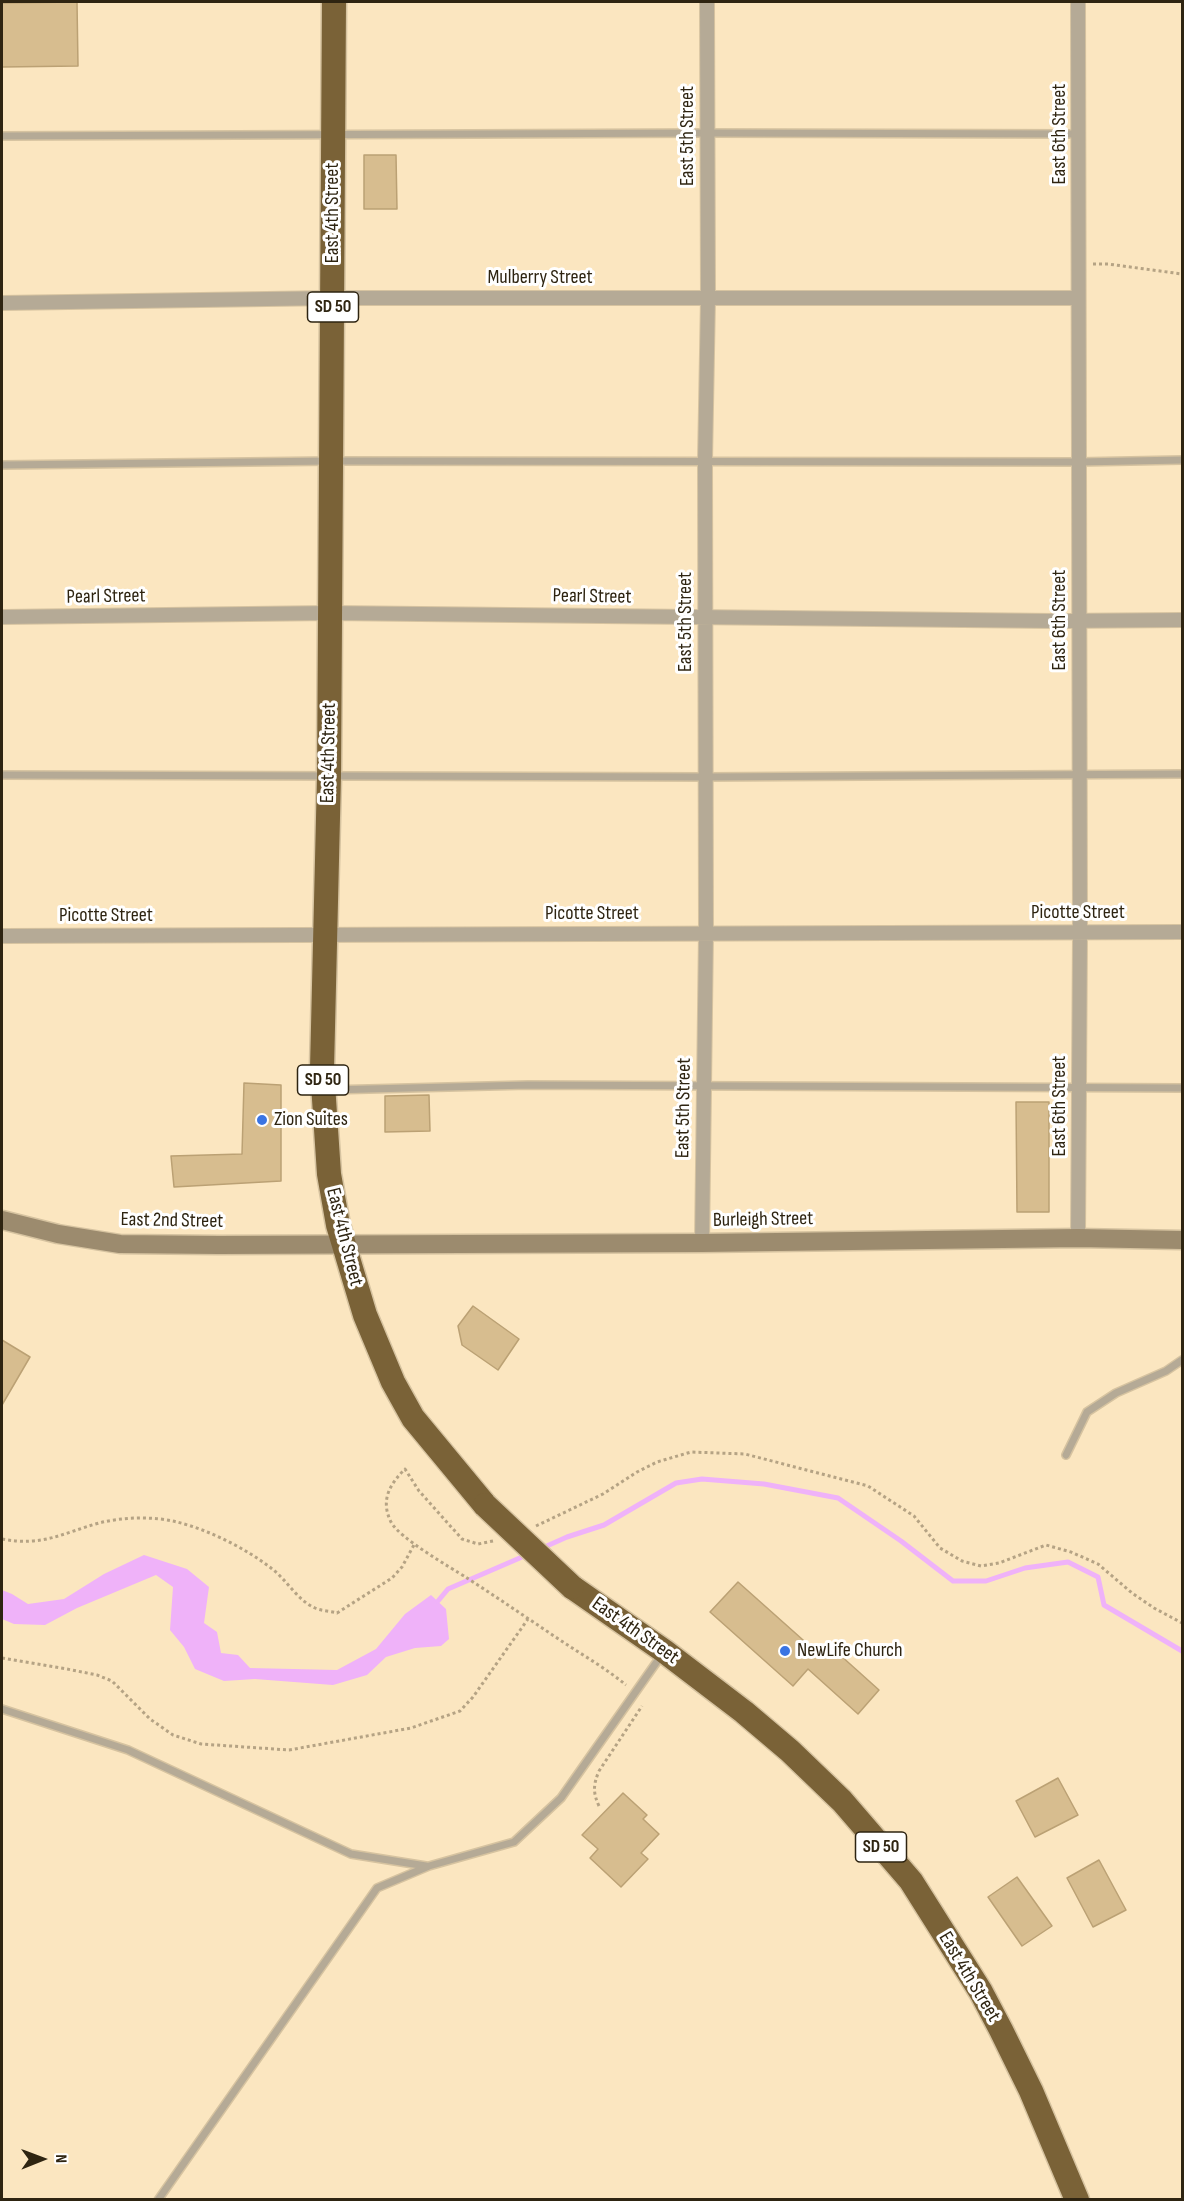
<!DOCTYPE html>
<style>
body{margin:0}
#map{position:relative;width:1184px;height:2201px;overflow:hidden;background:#fbe6c0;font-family:"Sofia Sans Condensed",sans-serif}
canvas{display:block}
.frame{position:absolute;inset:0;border:3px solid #2e2411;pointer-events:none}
.north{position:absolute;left:12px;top:2129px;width:60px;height:60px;-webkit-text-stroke:4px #fff;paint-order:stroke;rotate:89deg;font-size:16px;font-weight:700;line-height:24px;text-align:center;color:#2e2411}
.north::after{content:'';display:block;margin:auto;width:21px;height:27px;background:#2e2411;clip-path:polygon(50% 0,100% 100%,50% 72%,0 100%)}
</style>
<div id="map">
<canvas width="1184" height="2201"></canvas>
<div class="frame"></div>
<div class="north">N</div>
</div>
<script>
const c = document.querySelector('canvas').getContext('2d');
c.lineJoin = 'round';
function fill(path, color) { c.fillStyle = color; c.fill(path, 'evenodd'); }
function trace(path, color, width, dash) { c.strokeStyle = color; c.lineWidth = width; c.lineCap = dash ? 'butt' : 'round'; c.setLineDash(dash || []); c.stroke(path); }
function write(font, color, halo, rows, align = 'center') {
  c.font = font + ' "Sofia Sans Condensed",sans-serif'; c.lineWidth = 6; c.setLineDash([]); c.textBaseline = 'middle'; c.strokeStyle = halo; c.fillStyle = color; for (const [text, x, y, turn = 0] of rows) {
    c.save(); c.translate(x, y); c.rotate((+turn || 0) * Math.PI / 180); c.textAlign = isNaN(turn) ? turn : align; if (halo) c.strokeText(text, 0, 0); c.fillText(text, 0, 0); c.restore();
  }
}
const water = new Path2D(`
 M144,1555L187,1569L209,1587L204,1623L217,1632L221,1653L238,1655L250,1668L337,1670L376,1649L405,1614L431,1595L446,1609L449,1639L441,1646L415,1648L386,1657L367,1675L333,1685L255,1679L224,1681L195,1669L184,1647L170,1630L173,1587L156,1575L77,1608L45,1625L14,1624L2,1619V1590L12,1594L28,1604L64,1599L104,1574Z`);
const stream = new Path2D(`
 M540,1549L567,1537L604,1525L676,1483L702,1479L764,1484L838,1498L901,1541L953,1581H986L1025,1568L1068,1562L1098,1577L1104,1605L1182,1651
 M438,1601L448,1589L529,1554`);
const building = new Path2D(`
 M77,2L78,66L2,67V3Z
 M364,155H396L397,209H364Z
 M244,1083L281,1085V1181L174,1187L171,1156L242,1154Z
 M429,1095L430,1131L385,1132V1096Z
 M1016,1102H1049V1212H1017Z
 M473,1306L519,1339L498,1370L462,1345L458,1326Z
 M2,1340L30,1357L2,1405Z
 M738,1582L821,1656L830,1646L879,1690L858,1714L808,1669L793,1686L710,1612Z
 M1058,1778L1078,1815L1035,1837L1016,1801Z
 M623,1793L647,1815L643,1819L659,1834L641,1853L648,1859L621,1887L590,1858L598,1849L582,1835Z
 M1099,1860L1126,1910L1093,1927L1067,1878Z
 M1017,1877L1052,1926L1022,1946L988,1897Z`);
const path = new Path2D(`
 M1093,264H1108L1182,274
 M536,1526L603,1494L637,1472L657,1462L691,1452L745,1454L868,1486L914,1516L940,1548L962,1561L981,1566L999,1563L1046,1545L1071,1552L1098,1564L1132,1593L1154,1608L1182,1623
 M2,1539C42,1547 63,1533 99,1523C123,1517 153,1516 177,1522C209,1530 245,1548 271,1568C287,1580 297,1600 315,1608C322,1611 330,1611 337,1613L392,1578L402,1567L415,1543
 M493,1541L478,1544L462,1539L419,1491L405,1469C390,1484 380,1500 391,1522C399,1538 450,1567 467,1578C501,1600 533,1622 566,1644C586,1657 608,1670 626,1685
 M2,1658L67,1669L97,1675L112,1681L150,1719L173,1735L201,1744L289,1750L411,1728L460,1711L473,1697L528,1619
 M599,1806C593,1793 593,1785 599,1771L642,1706`);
const lane = new Path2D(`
 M2,136L707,133L1080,134
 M2,465L331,461L1079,462L1182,460
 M2,775L706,777L1182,774
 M329,1090L528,1085L1182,1088
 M1066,1455L1087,1412L1116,1393L1166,1371L1182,1360
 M2,1709L128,1750L351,1854L426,1866
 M158,2200L377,1888L429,1866L514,1842L561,1798L663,1653`);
const street = new Path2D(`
 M1078,2L1080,932L1078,1238
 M2,303L333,298H1078
 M2,617L330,613L1054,621L1182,620
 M2,936L1182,932
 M702,1243L706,932L705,461L708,298L707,2`);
const secondary = new Path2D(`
 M2,1220L58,1234L120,1244L219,1245L702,1243L1078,1238L1182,1240`);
const highway = new Path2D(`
 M334,2L329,776L322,1069L329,1174L338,1225L365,1315L393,1382L413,1418L485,1505
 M572,1587L664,1651L744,1712L790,1751L842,1801L911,1881L981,1992L1001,2030L1031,2091L1077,2200`);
const highwayBridge = new Path2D(`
 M485,1505L572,1587`);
const markers = [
 [262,1120,6,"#3a74e3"],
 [785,1651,6,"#3a74e3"]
];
const shields = [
 [333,307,51],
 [323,1080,51],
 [881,1847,51]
];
const shieldNames = [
 ["SD 50",333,307],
 ["SD 50",323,1080],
 ["SD 50",881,1847]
];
const streetNames = [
 ["East 6th Street",1060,134,-90],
 ["East 5th Street",688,136,-90],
 ["East 4th Street",333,213,-90],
 ["Mulberry Street",540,278],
 ["Pearl Street",106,597,-1],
 ["Pearl Street",592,597,1],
 ["East 6th Street",1060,620,-90],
 ["East 5th Street",686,622,-90],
 ["East 4th Street",329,753,-89],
 ["Picotte Street",1078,913],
 ["Picotte Street",592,914],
 ["Picotte Street",106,916],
 ["East 6th Street",1060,1106,-90],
 ["East 5th Street",684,1108,-89],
 ["Burleigh Street",763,1220,-1],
 ["East 2nd Street",172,1221,1],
 ["East 4th Street",344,1237,76],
 ["East 4th Street",635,1631,35],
 ["East 4th Street",969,1977,59]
];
const poiNames = [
 ["Zion Suites",274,1120],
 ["NewLife Church",797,1651]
];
fill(water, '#efb2f9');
trace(stream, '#efb2f9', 5);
fill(building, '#d7bd8f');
trace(building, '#bba174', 1.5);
trace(lane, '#d6c3a0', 10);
trace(street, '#d6c3a0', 16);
trace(secondary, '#d6c3a0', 21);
trace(highway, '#d6c3a0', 27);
trace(path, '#b5a384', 3, [3, 3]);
trace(lane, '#b5aa96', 7);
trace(street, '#b5aa96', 14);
trace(secondary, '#9c8b6e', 18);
trace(highway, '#7a6237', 24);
trace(highwayBridge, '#d6c3a0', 27, []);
trace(highwayBridge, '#7a6237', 24);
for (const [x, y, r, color] of markers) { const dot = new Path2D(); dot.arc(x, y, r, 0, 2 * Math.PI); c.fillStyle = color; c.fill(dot); trace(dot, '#fff', 2); }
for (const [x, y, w] of shields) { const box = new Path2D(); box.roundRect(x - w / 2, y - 15, w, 30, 4.5); c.fillStyle = '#fff'; c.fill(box); trace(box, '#2e2411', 1.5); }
write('bold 18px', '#2e2411', null, shieldNames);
write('20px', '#2e2411', '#fff', streetNames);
write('20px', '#2e2411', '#fff', poiNames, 'left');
</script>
